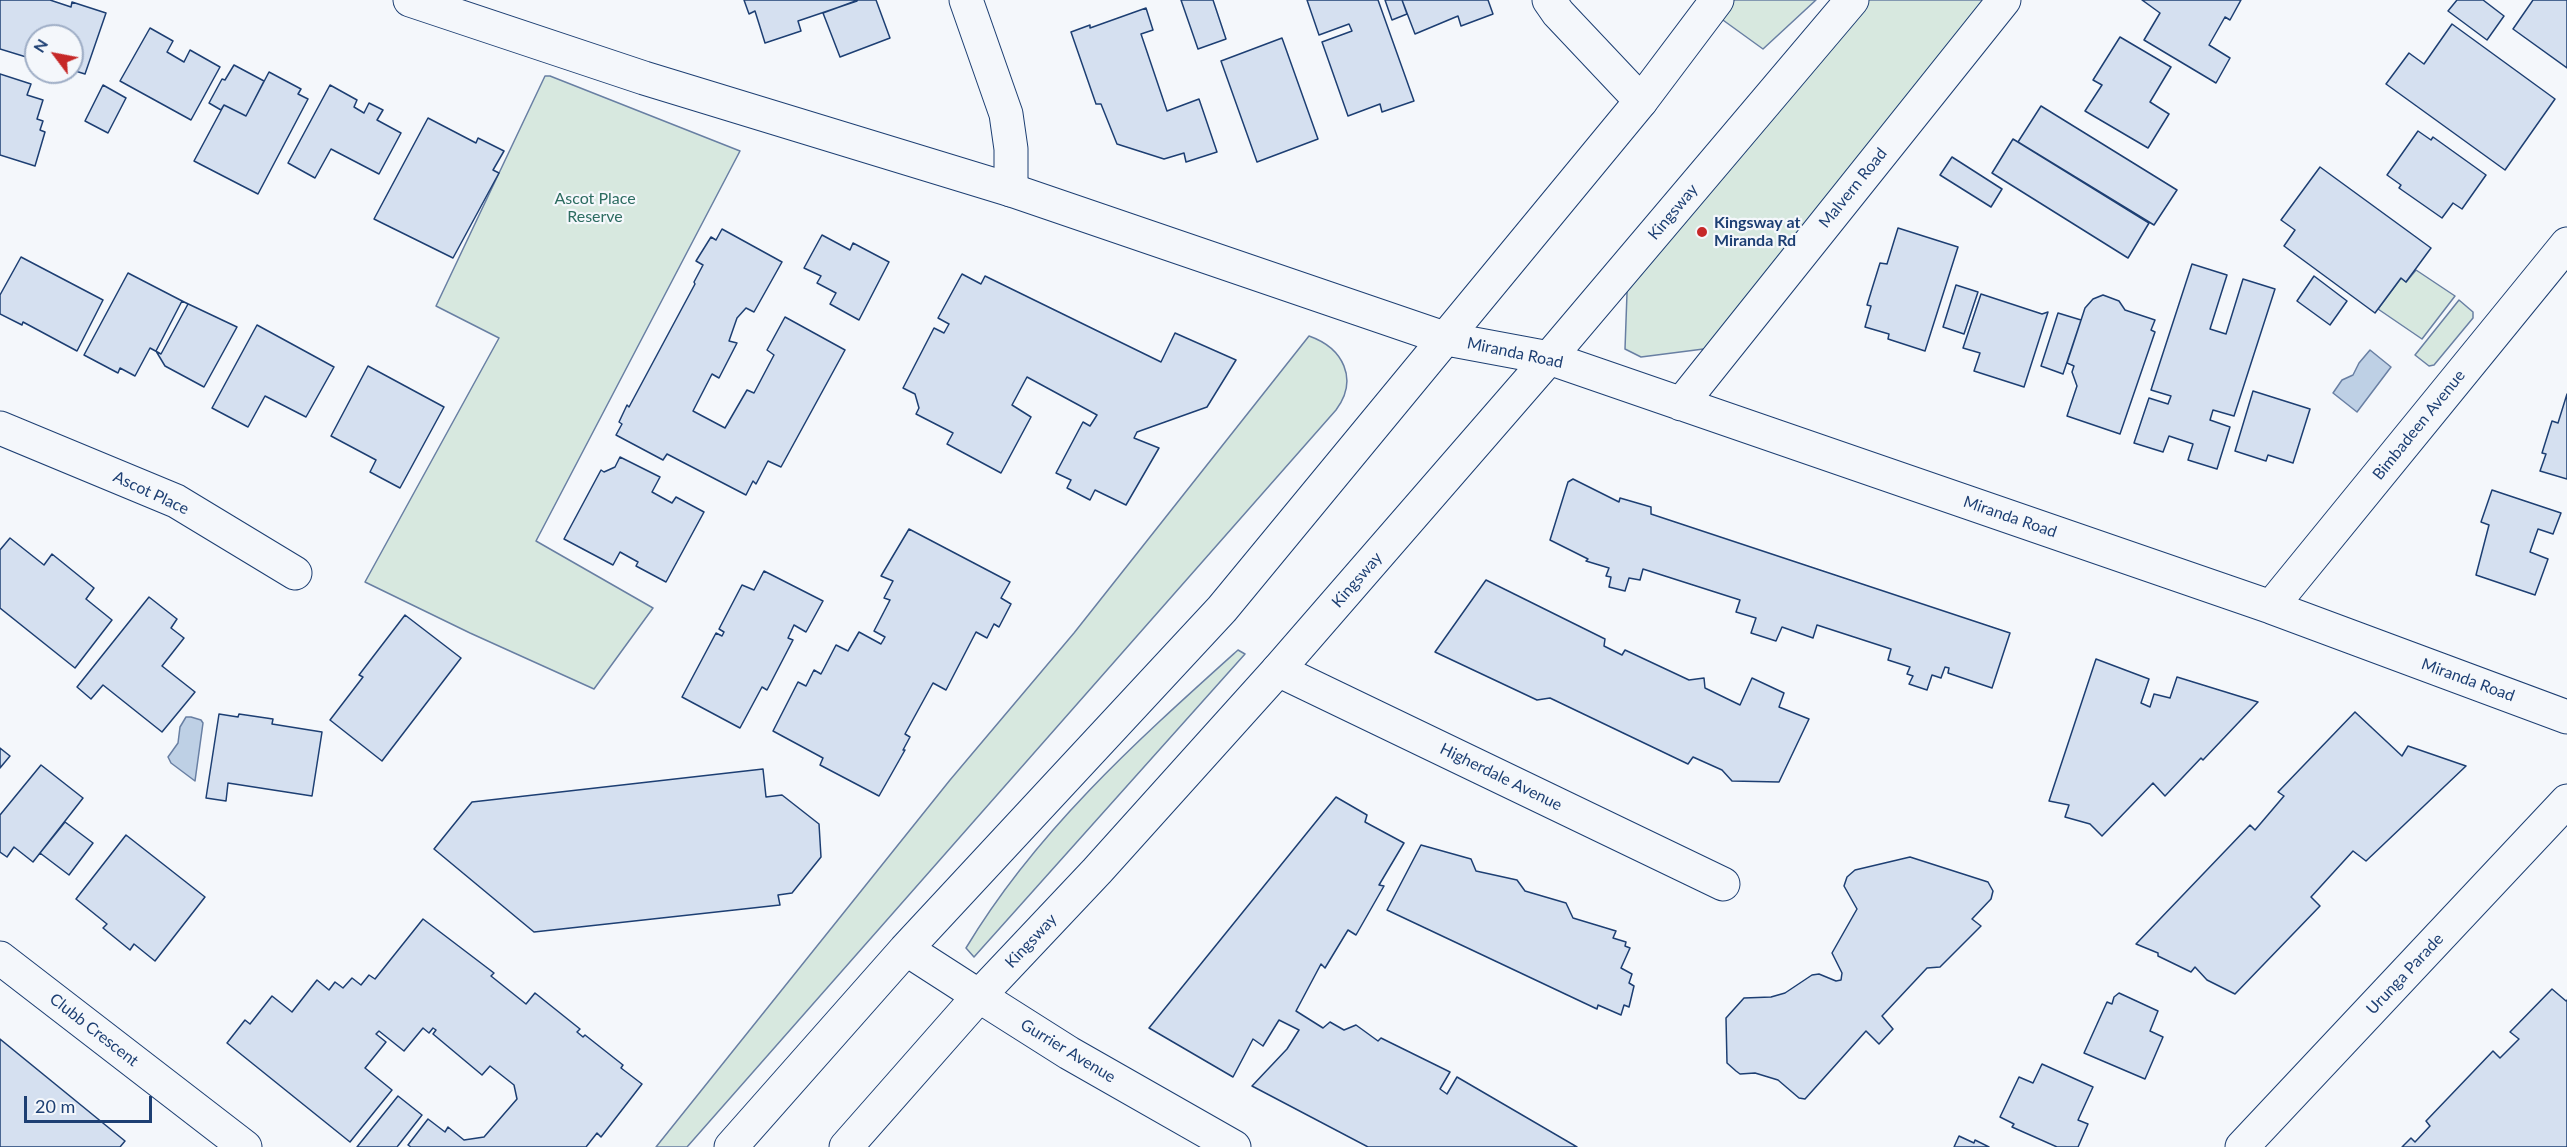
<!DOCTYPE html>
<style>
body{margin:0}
#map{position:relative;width:2567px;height:1147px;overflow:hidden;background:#f4f7fb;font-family:Lato,sans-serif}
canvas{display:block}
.north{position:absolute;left:24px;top:24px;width:60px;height:60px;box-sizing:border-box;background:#f4f7fb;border:2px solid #9eadc5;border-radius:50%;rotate:302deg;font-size:16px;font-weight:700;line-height:24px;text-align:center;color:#1d3f73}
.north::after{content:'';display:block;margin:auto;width:21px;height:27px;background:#c62828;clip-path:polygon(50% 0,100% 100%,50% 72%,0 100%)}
.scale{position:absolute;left:24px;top:1096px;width:128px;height:27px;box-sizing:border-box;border:3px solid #1d3f73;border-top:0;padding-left:8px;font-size:18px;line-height:21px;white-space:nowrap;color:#1d3f73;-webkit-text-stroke:4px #f4f7fb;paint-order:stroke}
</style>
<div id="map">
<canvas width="2567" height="1147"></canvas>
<div class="north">N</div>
<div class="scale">20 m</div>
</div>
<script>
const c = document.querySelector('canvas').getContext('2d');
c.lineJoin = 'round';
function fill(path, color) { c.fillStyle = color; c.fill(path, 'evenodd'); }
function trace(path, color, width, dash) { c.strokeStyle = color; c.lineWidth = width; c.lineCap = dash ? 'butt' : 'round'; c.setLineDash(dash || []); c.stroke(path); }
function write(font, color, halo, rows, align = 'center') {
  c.font = font + ' Lato,sans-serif'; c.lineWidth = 4.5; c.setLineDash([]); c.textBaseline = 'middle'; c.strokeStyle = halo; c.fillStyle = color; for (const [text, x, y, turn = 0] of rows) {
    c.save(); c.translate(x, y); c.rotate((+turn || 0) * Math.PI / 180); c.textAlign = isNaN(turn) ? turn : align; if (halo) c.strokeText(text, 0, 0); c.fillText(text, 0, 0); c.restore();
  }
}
const green = new Path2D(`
 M1717,0H1816L1763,49L1709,10Z
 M1852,0H2004L1727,346L1641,357L1625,349L1628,265Z
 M545,76H550L740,151L536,541L653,608L594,689L470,633L365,582L499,338L436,306Z
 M2416,270L2455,296L2422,339L2378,309L2401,278L2406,282Z
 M2459,300L2473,312V318L2434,365L2429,366L2415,355Z
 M1309,336C1343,348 1359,379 1336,410L687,1147H656L950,780L1074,633Z
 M1238,650L1245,654L974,957L966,948C1036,831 1138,740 1238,650Z`);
const water = new Path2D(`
 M2370,350L2391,367L2357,412L2333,393L2342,380L2353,375L2359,363Z
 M191,717L201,720L203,723L195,781L171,763L168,757L178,743L180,727L186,717Z`);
const building = new Path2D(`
 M0,0H50L71,7L72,2L106,13L85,74L72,70V36H36V60L0,49Z
 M744,0H856L857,1L798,21L801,31L765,43L755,11L749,14Z
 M876,0L890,38L840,57L823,13L858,0Z
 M1181,0H1213L1226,39L1198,49Z
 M1307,0H1378L1414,101L1382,112L1380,104L1348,116L1322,42L1352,31L1349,24L1319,35Z
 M1385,0H1402L1407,14L1392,20Z
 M1402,0H1488L1493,14L1461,26L1458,16L1415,34Z
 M2142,0H2241L2230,20L2225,17L2209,45L2230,58L2216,83L2144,40L2160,13Z
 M2457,0H2483L2504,16L2487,40L2448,11Z
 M2533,0H2567V68L2513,29Z
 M1146,8L1153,30L1141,34L1167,111L1199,99L1217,152L1186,162L1184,153L1164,159L1117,144L1101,104H1096L1071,32L1090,25V28Z
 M2452,24L2555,99L2505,170L2386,84L2409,53L2424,64Z
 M150,28L173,41L167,52L184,62L190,50L220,67L191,120L120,81Z
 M2120,37L2171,67L2150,102L2169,114L2148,148L2085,111L2102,85L2093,80Z
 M1282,38L1318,139L1257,162L1221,61Z
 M234,65L264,81L246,116L224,105L221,110L209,103L222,79L225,80Z
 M269,72L301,89L298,94L308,99L258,194L194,161L224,105L246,116Z
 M0,74L31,84L27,95L43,100L37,119L43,121L40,130L45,132L35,166L0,155Z
 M103,85L126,98L108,133L85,121Z
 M330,85L357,100L354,107L364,113L369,103L383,110L377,120L401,133L379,174L331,149L315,178L288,163Z
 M2041,106L2177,190L2154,225L2018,142Z
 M428,118L476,143L478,138L504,151L493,170L499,173L453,258L374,219Z
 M2418,131L2431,140L2433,137L2486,175L2462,209L2453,203L2442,218L2399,188L2401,185L2387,175Z
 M2013,139L2149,223L2128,258L1992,173Z
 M1952,157L2002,189L1991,207L1940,175Z
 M2320,167L2431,248L2406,282L2401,278L2375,313L2284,246L2295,230L2281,220Z
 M1898,228L1958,247L1925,351L1888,339L1889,334L1865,327L1871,306L1867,305L1880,263L1887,264Z
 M722,229L782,262L754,312L746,308L737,318L729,341L737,343L719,378L712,374L693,411L725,428L747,390L754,393L774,355L767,350L785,317L845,350L781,467L768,461L756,484L753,481L746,495L667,454L663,460L616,435L622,424L619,422L627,405L629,407L695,284L694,282L703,265L696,261L711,237L716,240Z
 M822,235L850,250L853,243L889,262L859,320L830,304L836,293L817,283L821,276L804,268Z
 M21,257L103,300L77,351L23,322L22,325L0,314V295Z
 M2192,264L2227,275L2210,329L2226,334L2243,279L2275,289L2234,416L2213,410L2210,420L2230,427L2217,469L2188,460L2193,444L2169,436L2163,452L2134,443L2149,398L2168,404L2171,396L2151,390Z
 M128,273L188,304L161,354L150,348L135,376L120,368L118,373L84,355Z
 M962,274L981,284L985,276L1161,362L1175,333L1236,360L1207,407L1137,432L1134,438L1159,448L1126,505L1095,490L1090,500L1067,488L1071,480L1056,473L1083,422L1090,426L1097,415L1027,377L1012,405L1031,417L1001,473L947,444L953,433L916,414L919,408L915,394L903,388L934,328L944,333L949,324L938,318Z
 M2314,276L2347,301L2330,325L2297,301Z
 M1956,285L1978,292L1964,334L1943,327Z
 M1981,294L2042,314L2048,312L2024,387L1974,371L1980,353L1963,348Z
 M2103,295L2119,301L2125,310L2155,320L2151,330L2155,332L2120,434L2067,416L2077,386L2072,372L2074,366L2067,363L2085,308L2093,299Z
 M182,301L237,327L204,387L165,366L156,351Z
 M2058,313L2081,320L2063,374L2041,366Z
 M257,325L334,367L306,417L265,396L248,427L212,408Z
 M368,366L444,407L400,488L370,472L376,460L331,436Z
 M2253,391L2310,409L2293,463L2268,455L2266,461L2235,451Z
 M2567,394V479L2540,471L2546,454L2542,453L2552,421L2558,423Z
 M620,457L660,477L652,492L672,503L676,497L704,512L666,582L636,566L638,562L620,552L613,565L564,539L601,470L604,472L615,467Z
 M1573,479L1619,502L1620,498L1651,507V514L2010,633L1992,688L1948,673L1949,668L1945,667L1941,678L1932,675L1927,690L1909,684L1913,676L1907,674L1910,667L1888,660L1891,649L1817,625L1813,638L1782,627L1776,641L1751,633L1756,618L1736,612L1740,600L1643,569L1640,580L1629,578L1625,591L1609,587L1611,577L1606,576L1609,568L1586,561L1588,559L1550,540L1568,482Z
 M2492,490L2561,513L2553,534L2538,529L2530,552L2548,559L2535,595L2476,575L2489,525L2481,522Z
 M909,529L1010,582L1001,598L1011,604L999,627L994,624L987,638L976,632L946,690L933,683L905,734L910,737L903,750H905L879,796L820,765L823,758L773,731L798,682L806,686L814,670L821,674L836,645L848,651L859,632L881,644L885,637L874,631L890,600L884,598L893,581L881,576Z
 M10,538L44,565L52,554L94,588L86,599L112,620L75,668L0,608V550Z
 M764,571L823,601L806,632L794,625L788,638L793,640L767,690L762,687L740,728L682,697L716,633L722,636L724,632L719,629L742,585L754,590Z
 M1486,580L1605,639L1604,646L1622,655L1625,650L1689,680L1704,678L1705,688L1740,705L1752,678L1784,693L1779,707L1809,719L1779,782L1732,781L1722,770L1693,757L1688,764L1550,698L1537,700L1435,652Z
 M149,597L177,619L171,628L184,638L162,666L195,692L162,732L103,685L91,699L77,687Z
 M405,615L461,658L382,761L330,720L363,677L359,675Z
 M2096,659L2149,679L2141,703L2150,707L2154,694L2170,698L2177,677L2258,702L2203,760L2201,758L2165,796L2153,783L2102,836L2090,824L2065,817L2069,805L2049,801Z
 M2355,712L2402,756L2408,746L2466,766L2366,861L2353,851L2311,897L2320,906L2235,994L2207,980L2195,967L2191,972L2158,956V953L2136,944L2250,825L2255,830L2284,796L2278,792Z
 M219,714L238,717L239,714L273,719L272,724L322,732L312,796L228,783L226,801L206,798Z
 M0,748L10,756L0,768Z
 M41,765L83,798L33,862L14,847L7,857L0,852V815Z
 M763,769L766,797L782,795L819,824L821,857L792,893L778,895L780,905L534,932L434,849L472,802Z
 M1336,797L1367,815L1365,822L1404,843L1379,885L1384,886L1356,935L1348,930L1325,968L1321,964L1296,1011L1323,1028L1330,1022L1344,1030L1356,1025L1378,1041L1381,1038L1450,1072L1440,1089L1447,1094L1457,1077L1577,1147H1368L1252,1086L1287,1049L1299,1030L1279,1020L1263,1046L1253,1039L1233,1077L1149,1028Z
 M65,822L93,843L69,875L40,853Z
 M126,835L205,897L155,961L134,944L130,950L103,928L107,924L76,899Z
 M1421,845L1471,859L1476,871L1517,880L1525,891L1566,903L1573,918L1616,931L1613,938L1626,942L1625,946L1630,948L1621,968L1632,974L1629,983L1634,986L1629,1007L1624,1005L1621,1015L1598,1005L1597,1009L1387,910Z
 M1910,857L1988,882L1993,891L1991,899L1972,919L1981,926L1940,967L1927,968L1882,1016L1893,1029L1879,1044L1866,1031L1805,1099L1799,1098L1778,1080L1755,1073L1740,1074L1736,1071L1727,1063L1726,1018L1744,998L1771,997L1785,993L1812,975L1819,974L1836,981L1841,980L1842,973L1832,953L1857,909L1844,886L1847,877L1855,870Z
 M423,919L494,973L491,976L526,1004L535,993L580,1029L577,1032L583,1037L585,1035L623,1065L621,1068L642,1084L601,1137L597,1133L586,1147H411L408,1145L428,1119L445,1132L448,1127L464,1140L484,1137L517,1099L514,1085L490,1066L482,1075L433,1034L436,1030L433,1028L429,1033L423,1028L404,1051L379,1031L376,1034L386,1042L365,1068L392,1090L350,1142L227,1043L245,1020L250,1024L272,996L292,1012L317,980L329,990L335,982L343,988L352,978L361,985L369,975L375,979Z
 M2552,989L2566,1001L2567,1000V1147H2402L2411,1138L2415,1142L2430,1126L2426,1121L2493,1051L2500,1058L2519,1039L2510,1032Z
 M2119,993L2158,1011L2150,1031L2163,1037L2145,1079L2084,1053L2107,1002L2112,1004L2114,997Z
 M0,1039L125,1141L120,1147H0Z
 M2042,1064L2093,1087L2078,1120L2088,1124L2078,1147H2057L2012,1127L2014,1124L2000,1117L2019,1077L2033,1083Z
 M398,1096L422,1115L397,1147H357Z
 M1959,1136L1974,1143L1975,1140L1989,1147H1954Z`);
const minor = new Path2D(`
 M966,0L1006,114L1011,149V190
 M1549,0L1558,13L1641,101
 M1549,358L2271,607L2567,717
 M1681,404L2004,0
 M0,428L176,501L295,573
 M2271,607L2567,244
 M1278,670L1723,884
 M0,958L245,1147
 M979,996L1069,1053L1234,1147
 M2242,1147L2567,801`);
const tertiary = new Path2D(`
 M410,0L644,78L1011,190L1447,339`);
const primary = new Path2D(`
 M1447,339L1549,358
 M906,949L979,996
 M731,1147L906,949L1222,609L1641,101L1717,0
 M846,1147L979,996L1097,871L1278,670L1549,358L1852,0`);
const markers = [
 [1702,232,6,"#c62828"]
];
const streetNames = [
 ["Malvern Road",1853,188,-51],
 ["Kingsway",1673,212,-50],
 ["Miranda Road",1515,353,12],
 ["Bimbadeen Avenue",2419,425,-51],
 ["Ascot Place",151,493,25],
 ["Miranda Road",2010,517,19],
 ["Kingsway",1357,580,-49],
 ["Miranda Road",2468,680,20],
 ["Higherdale Avenue",1501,777,26],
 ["Kingsway",1031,941,-47],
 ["Urunga Parade",2405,974,-47],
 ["Clubb Crescent",94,1030,38],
 ["Gurrier Avenue",1068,1051,31]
];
const parkNames = [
 ["Ascot Place",595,199],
 ["Reserve",595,217]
];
const poiNames = [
 ["Kingsway at",1714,223],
 ["Miranda Rd",1714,241]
];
fill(green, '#d7e8df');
trace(green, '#687fa3', 1.5);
fill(water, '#bed0e5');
trace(water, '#687fa3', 1.5);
fill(building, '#d5e0f0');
trace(building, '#1d3f73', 1.5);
trace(minor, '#1d3f73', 35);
trace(tertiary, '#1d3f73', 35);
trace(primary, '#1d3f73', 35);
trace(minor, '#f4f7fb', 33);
trace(tertiary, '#f4f7fb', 33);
trace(primary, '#f4f7fb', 33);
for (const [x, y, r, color] of markers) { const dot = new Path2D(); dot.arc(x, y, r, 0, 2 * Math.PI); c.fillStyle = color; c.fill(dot); trace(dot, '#f4f7fb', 2); }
write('16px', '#1d3f73', '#f4f7fb', streetNames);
write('16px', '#2c6c60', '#f4f7fb', parkNames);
write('bold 16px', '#1d3f73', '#f4f7fb', poiNames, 'left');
</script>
